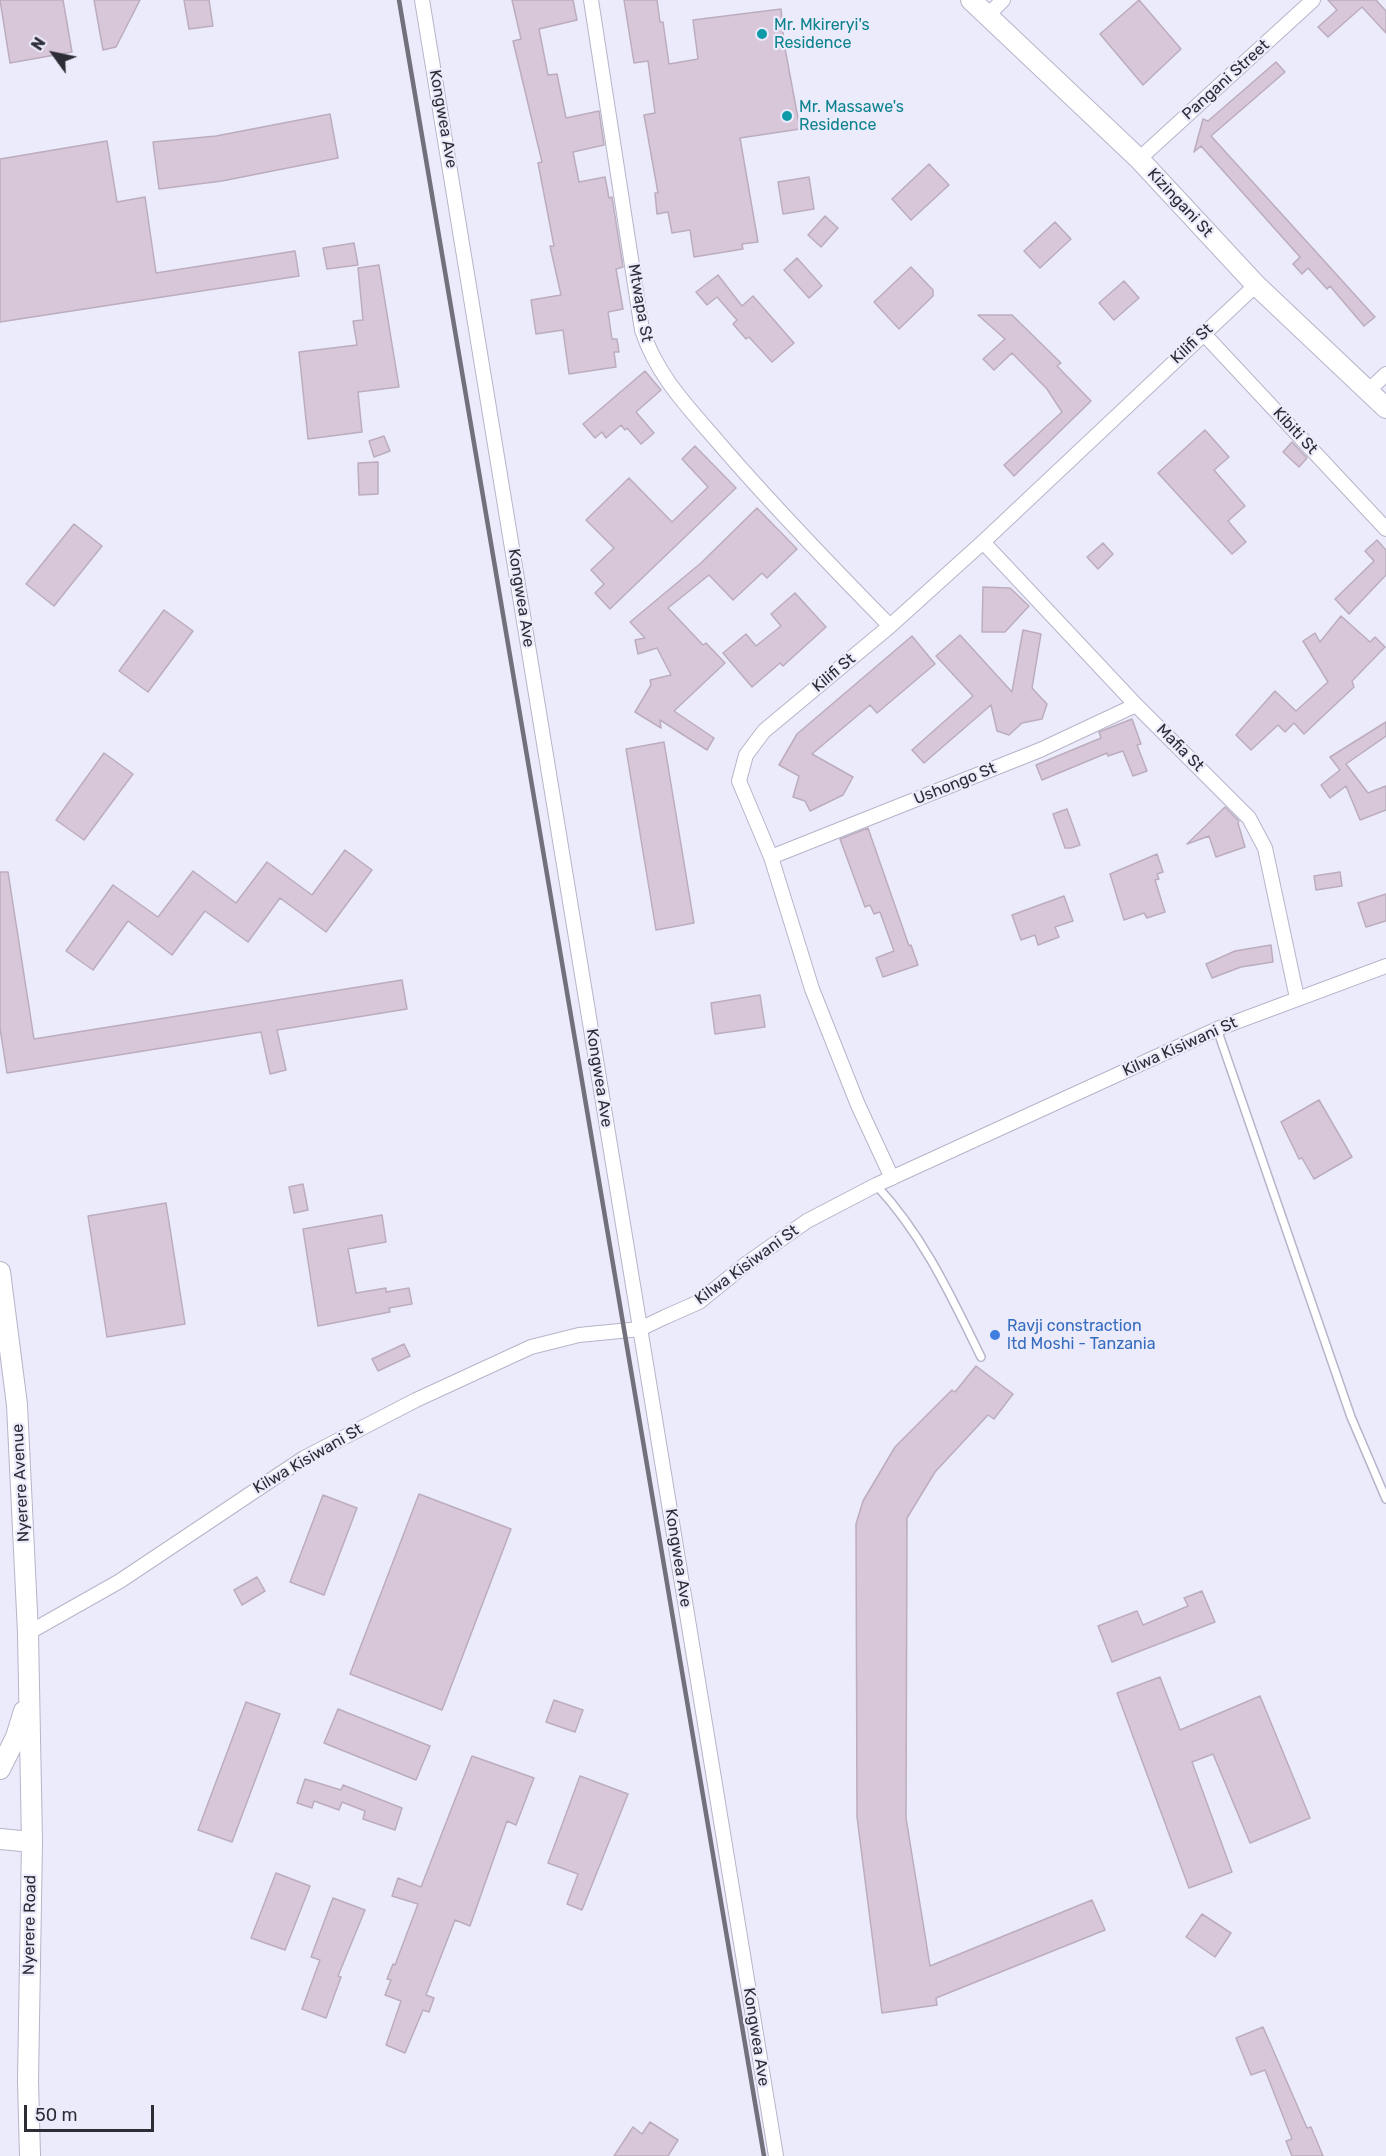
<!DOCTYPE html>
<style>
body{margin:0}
#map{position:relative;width:1386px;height:2156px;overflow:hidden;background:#ecebfc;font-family:Rubik,sans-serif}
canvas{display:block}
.north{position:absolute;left:24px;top:24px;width:60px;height:60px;-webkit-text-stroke:4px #ecebfc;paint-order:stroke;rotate:303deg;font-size:16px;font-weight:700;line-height:24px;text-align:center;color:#2d2d35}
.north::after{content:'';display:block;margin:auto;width:21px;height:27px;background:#2d2d35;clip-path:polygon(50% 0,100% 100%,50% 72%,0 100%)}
.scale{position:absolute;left:24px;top:2105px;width:130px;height:27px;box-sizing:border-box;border:3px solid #2d2d35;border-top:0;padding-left:8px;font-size:18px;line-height:21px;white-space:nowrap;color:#2d2d35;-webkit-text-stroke:4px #ecebfc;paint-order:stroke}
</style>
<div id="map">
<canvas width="1386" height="2156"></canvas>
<div class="north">N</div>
<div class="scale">50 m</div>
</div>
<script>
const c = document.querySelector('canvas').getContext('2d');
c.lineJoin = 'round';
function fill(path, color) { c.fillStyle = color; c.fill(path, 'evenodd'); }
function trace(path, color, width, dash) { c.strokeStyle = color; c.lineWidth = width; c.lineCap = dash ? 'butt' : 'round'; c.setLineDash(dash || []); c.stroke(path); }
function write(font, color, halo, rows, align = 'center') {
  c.font = font + ' Rubik,sans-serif'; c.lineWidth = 4.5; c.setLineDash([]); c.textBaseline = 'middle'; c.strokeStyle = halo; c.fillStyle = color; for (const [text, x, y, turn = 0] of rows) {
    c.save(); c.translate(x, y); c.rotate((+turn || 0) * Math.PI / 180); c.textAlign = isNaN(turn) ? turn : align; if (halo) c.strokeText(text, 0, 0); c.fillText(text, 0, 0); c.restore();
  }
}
const building = new Path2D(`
 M0,0H63L72,52L10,63Z
 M94,0H140L116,47L103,50Z
 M184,0H209L213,26L189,29Z
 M512,0H573L577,20L539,29L548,75L557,74L566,118L599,111L604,145L573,152L579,182L605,177L609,198L612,197L623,267L616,269L623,309L608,312L612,339H617L619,352H614L616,367L569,374L563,330L536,334L531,300L561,295L550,246H554L538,163L542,162L513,41L521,39Z
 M624,0H657L660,22H663L669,64L698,59L693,20L781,9L784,43L800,129L740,138L758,242L742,244L743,249L694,257L690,230L672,233L668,212L657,214L655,193H658L644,115L655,113L648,61L634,63Z
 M1139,0L1181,49L1143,85L1100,34Z
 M1328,0H1376L1386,11V33L1362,7L1328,37L1318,27L1337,10Z
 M1276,62L1285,72L1211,136L1375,317L1364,326L1330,286L1327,289L1308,268L1302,274L1293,264L1300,257L1201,146L1194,152L1203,119L1208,121Z
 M330,114L338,158L222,181L159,189L153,142L216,136Z
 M107,141L117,202L145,197L156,273L295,251L299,276L0,322V159Z
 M929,164L949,185L911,220L892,199Z
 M809,177L814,209L783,214L778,182Z
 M825,216L838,228L821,247L808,235Z
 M1055,222L1071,239L1040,268L1024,251Z
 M354,243L358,265L327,269L323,248Z
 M797,258L822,286L809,298L784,270Z
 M379,265L399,387L358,392L362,432L308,439L299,352L357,345L353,321L363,320L358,268Z
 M911,267L933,290V296L899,329L874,302Z
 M718,275L742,306L753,296L794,343L772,362L749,337L746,339L733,324L737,320L717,297L707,305L696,292Z
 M1124,281L1139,298L1114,320L1099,303Z
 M978,315H1012L1061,363L1057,366L1091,401L1014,476L1004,465L1062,412L1047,389L1012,353L994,370L983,359L1005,339Z
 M645,371L661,390L636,412L654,433L641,444L627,428L625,430L621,425L606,438L602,432L595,438L583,424Z
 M1205,430L1229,457L1214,470L1245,506L1228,521L1246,542L1232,554L1158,473Z
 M384,436L390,451L374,457L369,441Z
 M1292,442L1307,458L1299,467L1283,452Z
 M695,446L736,488L610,609L595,593L604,584L591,570L614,548L586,520L629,478L672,522L708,487L682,459Z
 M378,462V494L359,495L358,463Z
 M757,508L797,549L767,578L762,573L733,600L709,575L668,608L703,645L706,643L725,663L674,711L714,738L707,750L660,720L661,728L635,712L651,685L650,680L671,675L657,648L638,654L635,640L645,638L630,622L701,563Z
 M74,524L102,546L54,606L26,584Z
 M1377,540L1386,550V575L1349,614L1335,599L1374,561L1365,551Z
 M1103,543L1113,554L1098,569L1087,557Z
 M983,587L1010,588L1029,606L1005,632H982Z
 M795,593L826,627L783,666L780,663L752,687L723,653L746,634L756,646L781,626L771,614Z
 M164,610L193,631L148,692L119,671Z
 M1341,616L1370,642L1375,637L1385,647L1352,681L1354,687L1304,734L1294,723L1285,732L1278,725L1251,750L1236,735L1275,691L1296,711L1328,682L1303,641L1315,633L1320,642Z
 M1023,630L1041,634L1032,688L1047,704L1042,719L1022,723L1009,735L997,731L991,705L924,763L912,750L973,696L936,656L960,635L1012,692Z
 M912,636L935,664L877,713L870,705L812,754L853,777L843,795L810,811L805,801L793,797L799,776L779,765L797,734Z
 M1132,719L1141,744L1137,745L1147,771L1133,776L1123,751L1108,756L1107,753L1042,780L1036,765L1101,738L1099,732Z
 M1386,722V736L1346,764L1368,793L1386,786V810L1360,820L1346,786L1330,798L1321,785L1340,770L1330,757Z
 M664,742L694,923L656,930L626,749Z
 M104,753L133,774L84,840L56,820Z
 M1225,807L1239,821L1238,823L1245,847L1216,857L1209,836L1187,844Z
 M1067,809L1080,845L1071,848H1065L1053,814Z
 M868,828L909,946L911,945L918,965L883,977L876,958L894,951L880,912L874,914L870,905L865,907L840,839Z
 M345,850L372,870L326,932L280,898L248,942L205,911L172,955L128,921L93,970L66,951L113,885L158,917L193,871L236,903L267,862L312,895Z
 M1157,854L1163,872L1157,874L1159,879L1155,880L1165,912L1147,918L1144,913L1124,920L1110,874Z
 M0,872H8L34,1039L402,980L407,1009L277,1030L286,1070L270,1074L261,1032L7,1073L0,1028Z
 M1340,872L1342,886L1316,890L1314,876Z
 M1386,894V921L1366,927L1358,903Z
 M1064,896L1073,921L1055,927L1059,937L1038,945L1035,935L1021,940L1012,915Z
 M1271,945L1273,962L1241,967L1212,978L1206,964L1235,951Z
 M760,995L765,1027L715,1034L711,1003Z
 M1319,1100L1352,1157L1314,1179L1302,1158L1299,1159L1281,1122Z
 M303,1184L308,1210L294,1213L289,1187Z
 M166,1203L185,1324L107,1337L88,1216Z
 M382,1215L386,1242L348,1249L356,1293L386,1288V1292L409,1288L412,1304L389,1308L390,1312L318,1326L303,1229Z
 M404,1344L410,1356L378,1371L372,1359Z
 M976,1366L1013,1394L994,1419L988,1415L935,1472L907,1518L906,1818L930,1966L1092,1900L1105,1930L936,1998L937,2005L882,2013L857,1817L856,1524L863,1501L895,1447L952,1390L955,1392Z
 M419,1494L511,1529L442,1710L350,1674Z
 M323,1495L357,1508L324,1595L290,1582Z
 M257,1577L265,1591L242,1605L234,1590Z
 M1202,1591L1215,1622L1112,1662L1098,1626L1137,1611L1143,1625L1188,1606L1184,1598Z
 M1160,1677L1180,1730L1260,1696L1310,1818L1250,1843L1213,1754L1192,1762L1232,1872L1189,1888L1117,1693Z
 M554,1700L583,1710L575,1732L546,1722Z
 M246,1702L280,1714L232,1842L198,1830Z
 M338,1709L430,1746L416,1780L324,1743Z
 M472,1756L534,1778L516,1825L507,1821L470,1926L455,1920L426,1995L434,1998L429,2012L423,2010L405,2053L386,2045L401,2001L385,1995L391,1980L387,1979L393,1964L395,1965L418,1904L392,1896L398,1878L421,1887Z
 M580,1776L628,1794L582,1910L567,1904L578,1874L548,1863Z
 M305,1779L341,1790L343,1785L402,1808L395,1830L363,1819L365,1811L342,1802L339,1810L314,1801L312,1808L297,1803Z
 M276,1873L310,1886L285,1950L251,1938Z
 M333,1898L365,1910L338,1976L341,1977L326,2018L302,2009L320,1960L311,1957Z
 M1202,1914L1231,1933L1215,1957L1186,1937Z
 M1263,2027L1307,2128L1311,2127L1323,2156H1292L1286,2141L1292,2139L1265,2070L1251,2075L1236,2038Z
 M650,2122L678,2140L668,2156H614L633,2127L642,2134Z`);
const lane = new Path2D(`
 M1217,1029L1351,1417L1386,1499
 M876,1185C923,1235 951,1296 981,1357`);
const street = new Path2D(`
 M422,0L776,2156
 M591,0L642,330C657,376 688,407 718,442C773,506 831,566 890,626
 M987,16L1003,0
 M1139,159L1313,0
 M1203,333L1386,529
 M1369,390L1386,374
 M983,542L1136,705L1249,818L1265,848L1297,998
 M771,857L1040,750L1136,705
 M892,1178L858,1105L812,989L771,857L739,781L746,755L764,731L890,626L983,542L1256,285
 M28,1633L120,1581L304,1458L416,1400L531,1347L579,1335L640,1329L665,1317L699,1302L746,1264L807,1221L876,1185L1217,1029L1386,966`);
const secondary = new Path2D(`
 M971,0L1139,159L1256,285L1386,408
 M0,1272L17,1405L28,1633L32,1842L28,2081L30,2156
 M0,1769L16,1737L24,1711
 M0,1839L32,1842`);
const rail = new Path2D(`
 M399,0L764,2156`);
const markers = [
 [762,34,6,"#0f9aa8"],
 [787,116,6,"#0f9aa8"],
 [995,1335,6,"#3f7fe0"]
];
const cultureNames = [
 ["Mr. Mkireryi's",774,25],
 ["Residence",774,43],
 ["Mr. Massawe's",799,107],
 ["Residence",799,125]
];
const streetNames = [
 ["Pangani Street",1226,80,-42],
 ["Kongwea Ave",443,119,80],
 ["Kizingani St",1180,203,47],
 ["Mtwapa St",640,303,80],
 ["Kilifi St",1192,344,-43],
 ["Kibiti St",1295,431,47],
 ["Kongwea Ave",521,598,81],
 ["Kilifi St",834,673,-40],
 ["Mafia St",1180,748,45],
 ["Ushongo St",955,784,-22],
 ["Kilwa Kisiwani St",1180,1047,-24],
 ["Kongwea Ave",599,1078,81],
 ["Kilwa Kisiwani St",747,1265,-36],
 ["Kilwa Kisiwani St",308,1459,-30],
 ["Nyerere Avenue",21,1483,-93],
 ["Kongwea Ave",678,1558,81],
 ["Nyerere Road",30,1925,-89],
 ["Kongwea Ave",756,2037,81]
];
const shopNames = [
 ["Ravji constraction",1007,1326],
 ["ltd Moshi - Tanzania",1007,1344]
];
fill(building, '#d7c7d9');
trace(building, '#bcadbe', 1.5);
trace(lane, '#b6b4c9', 10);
trace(street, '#b6b4c9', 16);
trace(secondary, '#b6b4c9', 22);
trace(lane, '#fff', 7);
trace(street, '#fff', 14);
trace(secondary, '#fff', 20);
trace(rail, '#71707b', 4.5);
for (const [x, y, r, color] of markers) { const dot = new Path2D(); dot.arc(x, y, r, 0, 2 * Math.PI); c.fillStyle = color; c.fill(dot); trace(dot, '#ecebfc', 2); }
write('16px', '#0d838f', '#ecebfc', cultureNames, 'left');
write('16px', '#2d2d35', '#ecebfc', streetNames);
write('16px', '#366cbe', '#ecebfc', shopNames, 'left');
</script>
